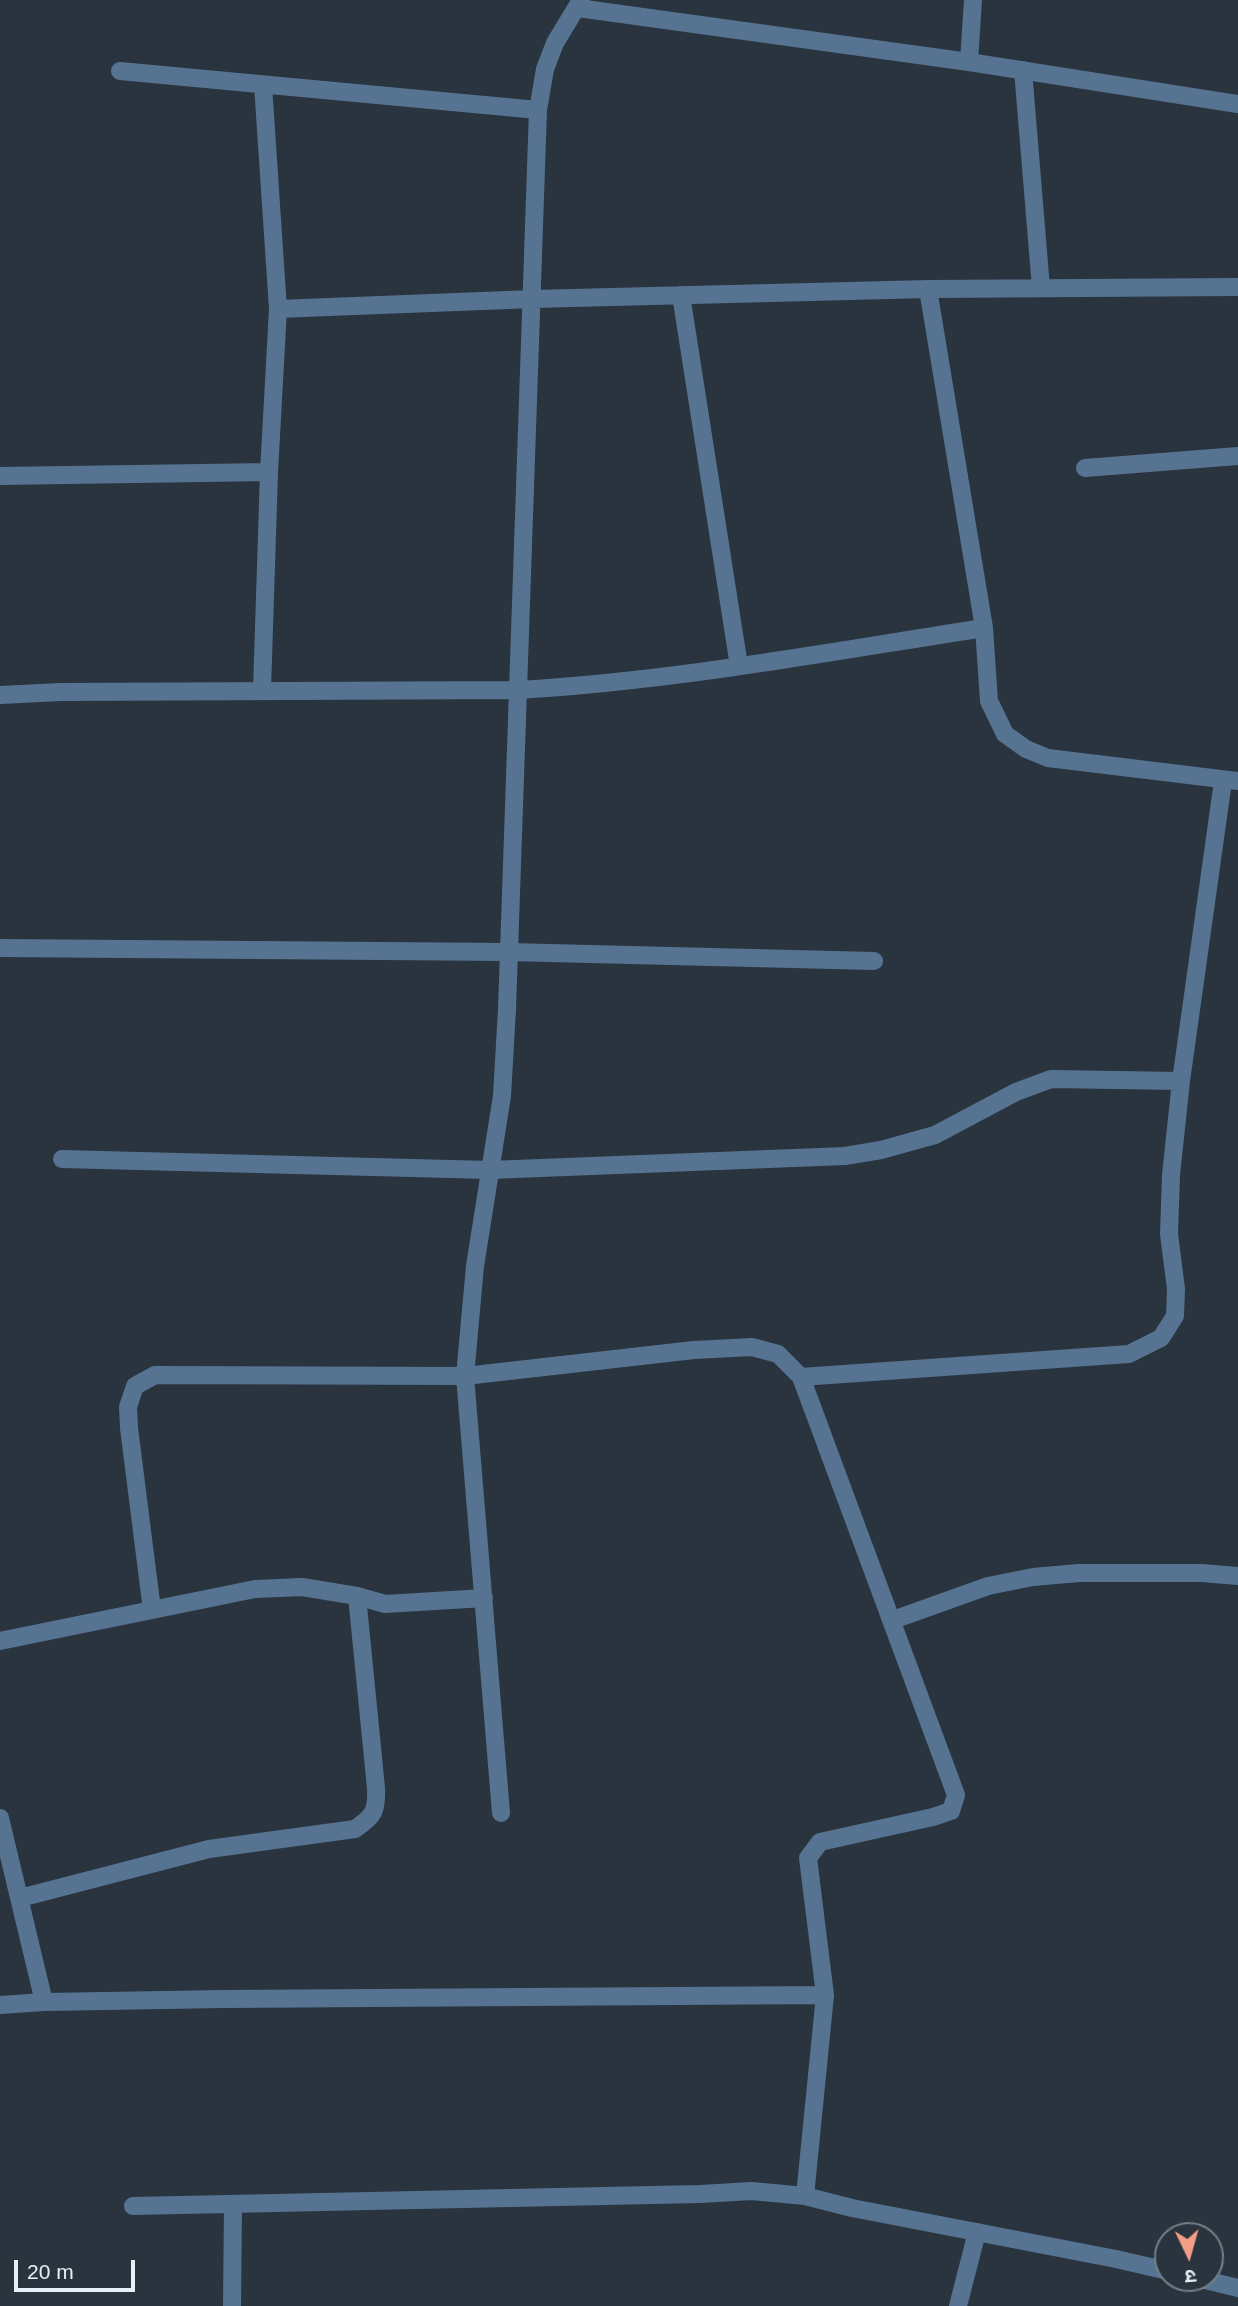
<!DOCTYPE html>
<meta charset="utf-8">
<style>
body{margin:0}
#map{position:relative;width:1238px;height:2306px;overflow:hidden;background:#29343f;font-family:Arial,"Noto Sans Devanagari",sans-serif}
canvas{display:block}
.north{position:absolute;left:1154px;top:2222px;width:70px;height:70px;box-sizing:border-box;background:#29343f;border:2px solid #757f89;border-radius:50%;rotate:175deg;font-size:19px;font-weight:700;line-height:28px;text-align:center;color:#e8f0f7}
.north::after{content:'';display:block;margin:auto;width:24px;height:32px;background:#f39f85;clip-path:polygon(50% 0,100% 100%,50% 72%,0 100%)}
.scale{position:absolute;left:14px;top:2260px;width:121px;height:32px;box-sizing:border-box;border:4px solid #e8f0f7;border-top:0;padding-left:9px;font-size:21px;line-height:24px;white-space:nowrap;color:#e8f0f7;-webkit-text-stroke:5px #29343f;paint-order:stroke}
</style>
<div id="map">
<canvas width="1238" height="2306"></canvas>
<div class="north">उ</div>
<div class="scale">20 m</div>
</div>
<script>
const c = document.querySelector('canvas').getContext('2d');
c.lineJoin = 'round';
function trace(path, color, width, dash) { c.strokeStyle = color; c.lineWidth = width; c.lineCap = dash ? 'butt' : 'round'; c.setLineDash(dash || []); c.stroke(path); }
const street = new Path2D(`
 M578,8L969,62L1238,104
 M969,62L973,0
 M1023,70L1041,288
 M120,71L538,110
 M928,289L984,628L989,701L1005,734L1026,749L1048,758L1238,781
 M681,295L739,666
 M278,309L533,299L928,289L1238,287
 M1085,468L1238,456
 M0,476L269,472
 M262,690L269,472L278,309L263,85
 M0,695L61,692L518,690C674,681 829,652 984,628
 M0,948L509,952L874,961
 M62,1159L490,1170L845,1156L881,1150L935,1135L1016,1092L1051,1079L1181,1081
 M801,1377L1129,1354L1161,1338L1175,1316L1176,1289L1169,1234L1171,1175L1181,1081L1223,781
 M152,1610L129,1428L128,1407L135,1386L155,1375L465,1376L694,1350L752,1347L778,1354L801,1377L956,1795L951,1811L933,1817L820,1842L808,1858L825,1995L805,2196
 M893,1620L988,1586L1033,1577L1079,1573H1202L1238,1576
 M0,1641L255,1589L302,1587L357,1596L385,1604L484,1598
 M501,1813L465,1376L475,1266L502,1096L507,1009L538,110L545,69L555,43L581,0
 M0,1818L44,2002
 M20,1898L209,1849L355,1829C374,1816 377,1811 376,1788L357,1596
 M0,2005L44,2002L224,1999L825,1995
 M133,2206L700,2194L752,2191L805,2196L852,2208L1116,2259L1168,2271
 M1197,2278L1238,2288
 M232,2306L233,2204
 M958,2306L977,2232`);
trace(street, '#567491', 18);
</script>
